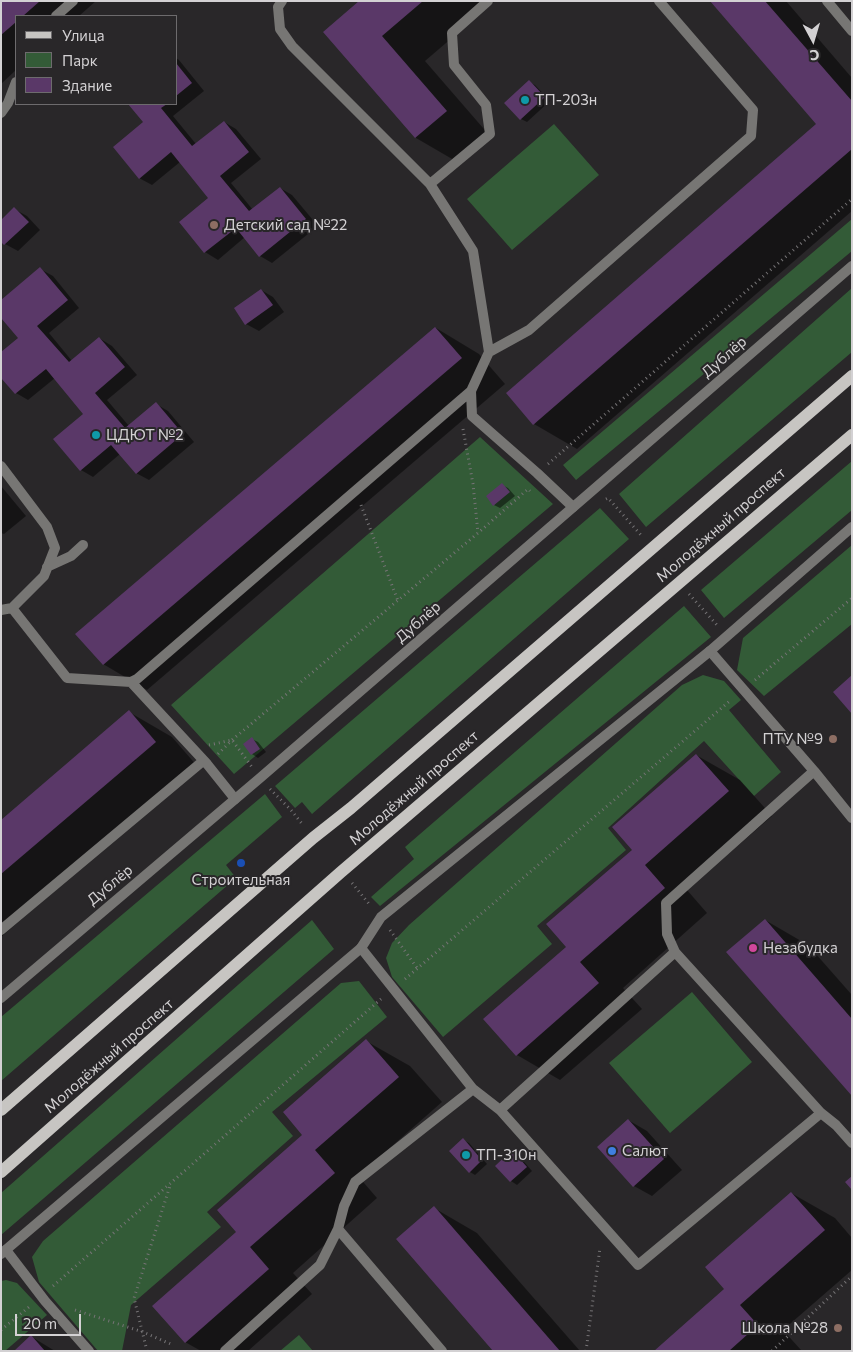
<!DOCTYPE html>
<meta charset="utf-8">
<style>
body{margin:0}
#map{position:relative;width:853px;height:1352px;overflow:hidden;background:#292729;font-family:Commissioner,sans-serif}
canvas{display:block}
.frame{position:absolute;inset:0;border:2px solid #d3d1d3;pointer-events:none}
.legend{position:absolute;left:15px;top:15px;width:162px;height:90px;box-sizing:border-box;background:#292729;border:1px solid #6d6b6d;margin:0;padding:6px 9px;list-style:none;font-size:15px;color:#d3d1d3}
.legend li{display:flex;align-items:center;gap:10px;height:25px}
.legend b{width:25px;border:1px solid #6d6b6d}
.north{position:absolute;left:788px;top:15px;width:50px;height:50px;-webkit-text-stroke:4px #292729;paint-order:stroke;rotate:174deg;font-size:14px;font-weight:700;line-height:20px;text-align:center;color:#d3d1d3}
.north::after{content:'';display:block;margin:auto;width:18px;height:22px;background:#d3d1d3;clip-path:polygon(50% 0,100% 100%,50% 72%,0 100%)}
.scale{position:absolute;left:15px;top:1314px;width:66px;height:22px;box-sizing:border-box;border:2px solid #d3d1d3;border-top:0;padding-left:6px;font-size:15px;line-height:18px;white-space:nowrap;color:#d3d1d3;-webkit-text-stroke:4px #292729;paint-order:stroke}
</style>
<div id="map">
<canvas width="853" height="1352"></canvas>
<div class="frame"></div>
<ul class="legend">
<li><b style="height:6px;background:#c7c5c2"></b>Улица</li>
<li><b style="height:14px;background:#335b37"></b>Парк</li>
<li><b style="height:14px;background:#5a3868"></b>Здание</li>
</ul>
<div class="north">С</div>
<div class="scale">20 m</div>
</div>
<script>
const c = document.querySelector('canvas').getContext('2d');
c.lineJoin = 'round';
function fill(path, color) { c.fillStyle = color; c.fill(path, 'evenodd'); }
function trace(path, color, width, dash) { c.strokeStyle = color; c.lineWidth = width; c.lineCap = dash ? 'butt' : 'round'; c.setLineDash(dash || []); c.stroke(path); }
function write(font, color, halo, rows, align = 'center') {
  c.font = font + ' Commissioner,sans-serif'; c.lineWidth = 4; c.setLineDash([]); c.textBaseline = 'middle'; c.strokeStyle = halo; c.fillStyle = color; for (const [text, x, y, turn = 0] of rows) {
    c.save(); c.translate(x, y); c.rotate((+turn || 0) * Math.PI / 180); c.textAlign = isNaN(turn) ? turn : align; if (halo) c.strokeText(text, 0, 0); c.fillText(text, 0, 0); c.restore();
  }
}
const green = new Path2D(`
 M554,124L599,175L512,250L467,199Z
 M852,219V251L576,480L563,465Z
 M852,288V352L646,527L619,494Z
 M480,437L553,504L234,774L171,705Z
 M852,461V510L724,618L701,590Z
 M600,508L629,539L312,814L302,802L295,808L275,786Z
 M852,545V624L764,696L737,670L743,638Z
 M684,606L711,637L380,906L371,897L414,859L405,847Z
 M703,675L724,681L741,700L729,710L781,772L754,796L704,741L608,828L626,850L537,926L552,944L443,1037L392,977L386,958L392,943L409,925L682,685Z
 M265,794L282,817L226,865L236,878L1,1081V1017Z
 M312,920L334,949L1,1235V1193Z
 M359,981L387,1017L272,1112L293,1136L207,1212L221,1227L131,1305L122,1351H98L39,1282L32,1257L43,1241L341,983Z
 M692,992L752,1062L670,1133L609,1063Z
 M6,1280L17,1283L47,1315L5,1351H1V1281Z
 M299,1335L313,1351H280Z`);
const shadow = new Path2D(`
 M1,1H96L79,16H16V70L1,84Z
 M360,1H495L425,61L490,136L459,163L416,138Z
 M712,1H786L852,78V211L577,449L534,424L818,124Z
 M176,58L179,60L204,91L173,116L196,144L224,122L236,129L261,159L231,183L253,210L280,188L292,195L318,226L272,263L260,256L245,237L218,260L205,252L181,222L210,198L180,162L152,185L139,178L145,122L129,104H176Z
 M529,82L535,85L550,101L527,122L521,119Z
 M14,209L27,216L40,230L18,251L5,244L1,240Z
 M40,269L53,276L79,308L49,333L72,361L99,338L112,346L137,375L107,400L129,426L156,404L168,411L194,442L149,480L136,473L120,454L93,477L81,470L85,414L55,378L28,400L16,393L20,338Z
 M261,290L273,297L284,312L259,331L246,324L235,309Z
 M436,328L479,354L505,384L147,690L103,664Z
 M502,485L508,488L515,496L500,508L494,505Z
 M1,486L26,516L4,534L1,533Z
 M129,712L172,737L198,767L1,937V822Z
 M252,739L258,742L266,752L258,758L252,754L244,744Z
 M696,755L740,780L772,816L687,890L707,913L623,988L642,1009L560,1080L517,1055L568,947Z
 M765,920L808,945L852,995V1094Z
 M366,1041L410,1066L442,1102L358,1176L377,1198L293,1273L312,1294L248,1351H201L185,1342L238,1232Z
 M628,1120L647,1131L682,1170L652,1196L634,1186Z
 M463,1140L469,1143L487,1164L475,1175L470,1172Z
 M512,1152L518,1155L532,1171L517,1185L511,1181Z
 M791,1193L835,1218L852,1238V1270L783,1330L801,1350L656,1351L726,1289Z
 M434,1208L477,1233L580,1351H495Z
 M32,1337L55,1351H16Z`);
const building = new Path2D(`
 M1,1H40L23,16H16V22L1,35Z
 M359,1H423L382,36L447,111L415,138L323,32Z
 M710,1H765L852,101V149L533,425L506,393L816,124Z
 M176,63L192,83L176,96Z
 M529,80L545,97L520,120L504,103Z
 M128,104H167L161,108L192,146L224,121L249,152L220,176L249,211L280,187L306,219L259,257L236,228L204,253L179,222L208,198L171,152L139,179L113,147L143,122Z
 M14,207L29,222L4,245L1,242V220Z
 M40,267L68,300L37,326L69,362L99,337L125,367L95,393L125,428L156,402L183,434L136,474L111,445L80,471L53,439L83,414L46,369L15,394L1,378V352L18,338L1,318V300Z
 M261,289L273,305L245,325L234,308Z
 M435,327L462,358L103,665L75,634Z
 M502,483L510,492L493,506L486,496Z
 M852,675V714L833,692Z
 M129,710L156,742L1,874V820Z
 M252,737L260,749L251,755L243,744Z
 M696,754L729,791L645,865L665,888L580,962L599,983L516,1056L483,1019L566,947L546,924L632,850L612,827Z
 M765,919L852,1019V1096L726,952Z
 M366,1039L399,1077L315,1150L335,1173L250,1247L269,1269L185,1343L152,1306L236,1232L217,1210L302,1135L283,1112Z
 M628,1119L664,1159L633,1187L597,1147Z
 M463,1138L482,1160L469,1173L449,1151Z
 M512,1150L527,1167L510,1182L495,1166Z
 M852,1176V1190L845,1182Z
 M791,1192L825,1230L740,1305L758,1325L729,1351H654L724,1289L705,1267Z
 M434,1206L560,1351H493L396,1239Z
 M31,1335L45,1351H14Z`);
const path = new Path2D(`
 M463,429L473,484L478,533
 M548,464L852,199
 M606,499L608,498L641,535
 M361,505L398,601
 M689,594L717,625
 M755,680L852,598
 M209,745L232,740L252,767
 M218,754L232,740L478,533L528,489L530,491
 M270,789L291,810L303,825
 M352,883L370,905
 M390,930L417,968
 M405,979L731,700
 M53,1286L381,999
 M75,1310L143,1332L173,1345
 M1,1330L29,1307
 M147,1351L134,1298L170,1186
 M586,1351L600,1248
 M772,1351L852,1276`);
const service = new Path2D(`
 M282,1L278,7L280,29L292,46L430,184L473,251L489,352L471,391L472,416L537,473L573,507
 M827,1L852,31
 M56,16L73,1
 M1,113L8,103L16,82
 M430,184L490,134L486,105L454,65L452,33L488,1
 M489,352L529,330L751,136L753,110L659,1
 M1,466L47,527L55,548L44,576L12,608
 M47,567L71,556L83,545
 M1,610L12,608L67,678L131,682L207,764L235,799
 M710,651L814,771L852,818
 M131,682L137,679L471,391
 M1,930L203,761
 M361,948L473,1089L500,1110L638,1265L821,1113L675,952L500,1110
 M675,952L667,934L666,903L814,771
 M821,1113L836,1125L852,1143
 M338,1229L344,1206L355,1182L473,1089
 M6,1250L45,1301L89,1351
 M225,1351L320,1265L338,1229L442,1351`);
const minor = new Path2D(`
 M1,998L260,778L852,266
 M1,1254L361,948L381,917L710,651L852,527`);
const primary = new Path2D(`
 M1,1110L313,838L351,808L852,376
 M1,1172L341,872L852,435`);
const markers = [
 [525,100,5,"#0f9aa8"],
 [214,225,5,"#8d6e63"],
 [96,435,5,"#0f9aa8"],
 [833,739,5,"#8d6e63"],
 [241,863,5,"#1a4fb4"],
 [753,948,5,"#d1479c"],
 [612,1151,5,"#3f7fe0"],
 [466,1155,5,"#0f9aa8"],
 [838,1328,5,"#8d6e63"]
];
const poiNames = [
 ["ТП-203н",535,100],
 ["Детский сад №22",224,225],
 ["ЦДЮТ №2",106,435],
 ["ПТУ №9",823,739,"right"],
 ["Строительная",241,880,"center"],
 ["Незабудка",763,948],
 ["Салют",622,1151],
 ["ТП-310н",476,1155],
 ["Школа №28",828,1328,"right"]
];
const streetNames = [
 ["Дублёр",724,357,-41],
 ["Молодёжный проспект",721,525,-41],
 ["Дублёр",418,622,-41],
 ["Молодёжный проспект",414,788,-41],
 ["Дублёр",110,885,-40],
 ["Молодёжный проспект",109,1056,-41]
];
fill(green, '#335b37');
fill(shadow, '#0007');
fill(building, '#5a3868');
trace(path, '#767476', 3, [1, 4]);
trace(service, '#777674', 10);
trace(minor, '#777674', 10);
trace(primary, '#c7c5c2', 12);
for (const [x, y, r, color] of markers) { const dot = new Path2D(); dot.arc(x, y, r, 0, 2 * Math.PI); c.fillStyle = color; c.fill(dot); trace(dot, '#292729', 2); }
write('15px', '#d3d1d3', '#292729', poiNames, 'left');
write('15px', '#d3d1d3', '#292729', streetNames);
</script>
